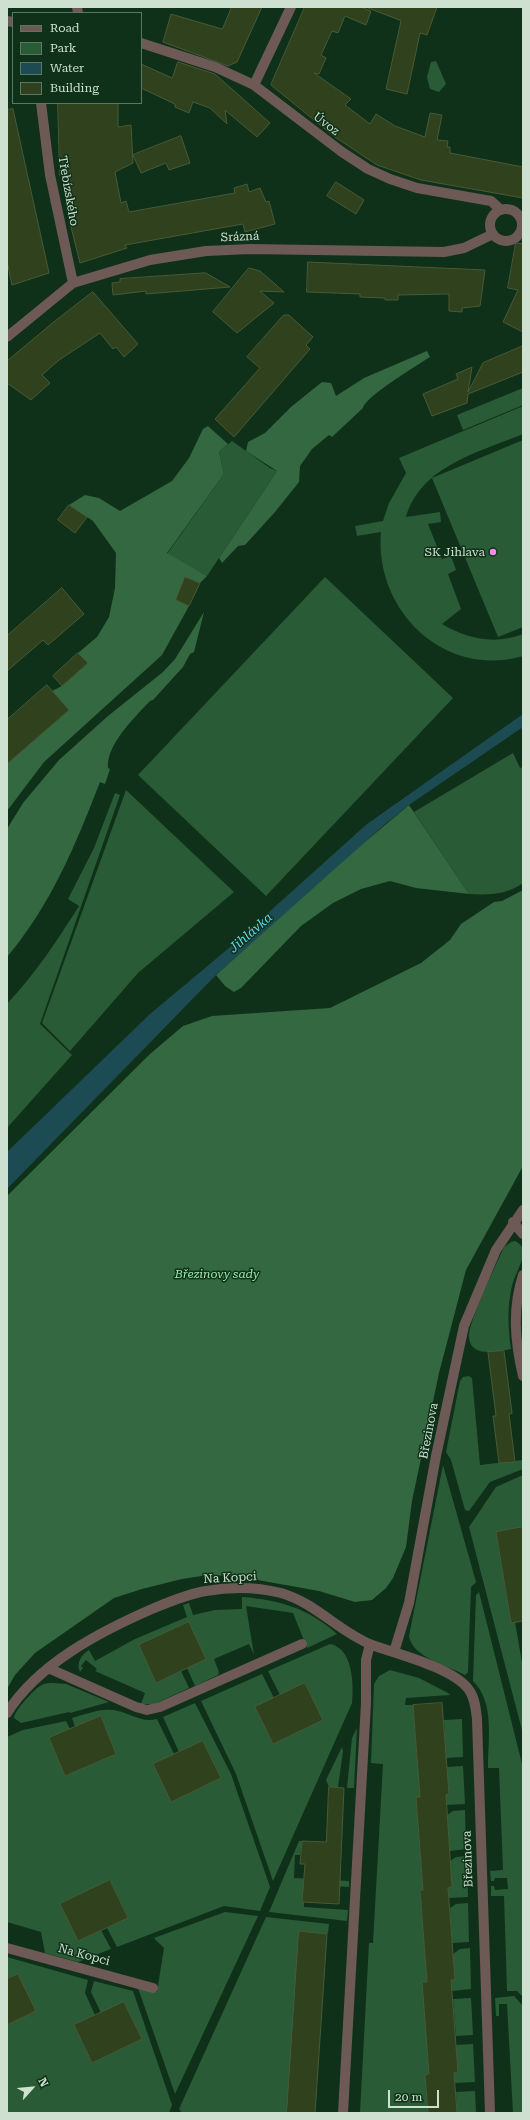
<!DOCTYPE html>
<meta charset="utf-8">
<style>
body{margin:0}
#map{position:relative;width:530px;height:2120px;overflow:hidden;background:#0f3119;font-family:"Roboto Serif",serif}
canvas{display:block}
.frame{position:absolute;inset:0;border:8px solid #cee1d1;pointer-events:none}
.legend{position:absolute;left:12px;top:12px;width:130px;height:92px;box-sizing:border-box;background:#0f3119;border:1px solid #5b7763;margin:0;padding:5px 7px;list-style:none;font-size:12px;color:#cee1d1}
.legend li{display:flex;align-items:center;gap:8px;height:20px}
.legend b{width:20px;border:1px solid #5b7763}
.north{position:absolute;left:12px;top:2068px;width:40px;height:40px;-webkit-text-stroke:3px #0f3119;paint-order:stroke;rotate:63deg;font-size:11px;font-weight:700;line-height:16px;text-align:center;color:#cee1d1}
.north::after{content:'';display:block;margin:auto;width:14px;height:18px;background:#cee1d1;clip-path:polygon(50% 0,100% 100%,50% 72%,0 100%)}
.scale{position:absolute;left:388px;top:2090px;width:51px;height:18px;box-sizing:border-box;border:2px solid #cee1d1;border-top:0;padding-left:5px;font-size:12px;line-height:14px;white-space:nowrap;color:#cee1d1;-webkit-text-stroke:3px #0f3119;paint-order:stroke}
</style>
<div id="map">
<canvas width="530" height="2120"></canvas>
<div class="frame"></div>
<ul class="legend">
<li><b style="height:5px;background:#6d5956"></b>Road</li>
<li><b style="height:11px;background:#295b36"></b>Park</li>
<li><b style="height:11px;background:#1d4b53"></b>Water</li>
<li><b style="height:11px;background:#30411e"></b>Building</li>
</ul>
<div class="north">N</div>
<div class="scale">20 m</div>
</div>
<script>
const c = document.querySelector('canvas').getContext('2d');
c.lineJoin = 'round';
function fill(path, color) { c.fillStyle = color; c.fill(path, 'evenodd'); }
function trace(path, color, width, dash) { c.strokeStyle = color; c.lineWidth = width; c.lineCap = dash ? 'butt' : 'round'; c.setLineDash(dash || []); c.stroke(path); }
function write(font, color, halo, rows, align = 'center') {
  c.font = font + ' "Roboto Serif",serif'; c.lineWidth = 3; c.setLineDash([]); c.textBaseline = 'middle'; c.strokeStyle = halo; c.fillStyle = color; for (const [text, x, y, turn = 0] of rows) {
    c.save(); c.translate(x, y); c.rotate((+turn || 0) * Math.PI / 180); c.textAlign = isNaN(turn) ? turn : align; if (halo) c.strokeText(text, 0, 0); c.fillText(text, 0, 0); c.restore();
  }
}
const green = new Path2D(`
 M436,61L446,84L439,92L430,89L427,77L431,62Z
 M523,388V405L463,430L457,415Z
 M523,406V434C479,452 421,466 406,517L440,512L441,522L428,524L442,559L451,556L456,570L448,574L461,609L442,624C468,639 494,645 523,634V656C444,679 374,610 381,532L357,536L355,526L383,521L389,503L406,473L399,458Z
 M523,440V627L498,637L432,478Z
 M232,441L270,468L277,471L207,576L167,554L224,474L219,452Z
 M325,577L453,698L266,896L138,775Z
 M513,753L520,768L523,767V883C506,895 489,895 469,894L414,812Z
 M126,790L234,892L138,973L70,1051L42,1023Z
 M115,793L120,795L40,1024L72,1055L7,1128V1004C35,974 57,941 79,906L68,899L94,848Z
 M515,1241C519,1243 523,1246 523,1251C524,1261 514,1276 512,1286C507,1307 508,1328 511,1349C498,1352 470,1358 469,1337C468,1323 497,1263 504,1247L511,1242Z
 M469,1376L472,1378L473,1389L480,1465L523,1460V1469L490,1482L469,1511L465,1510L451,1460L446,1452L460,1381L463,1377Z
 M443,1465L476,1582L471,1587L468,1672L465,1675C448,1666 412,1657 409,1636Z
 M523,1475V1527L496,1533L511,1623L515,1622L523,1668V1734L469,1527L496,1487Z
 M479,1592L523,1768V1997L517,1991H507L504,1896H491V1886H494L495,1890L508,1889L507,1878H495L494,1881H491L490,1871L503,1870L499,1768H488C488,1739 495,1703 473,1681L476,1595Z
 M242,1597C280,1600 308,1608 337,1634L307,1648L293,1613L246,1606L254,1655L249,1644L214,1659L219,1672L218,1675L195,1686L187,1668L206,1659L188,1622L139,1645L156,1683L181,1671L189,1688L154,1704H141L145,1693L95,1671L97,1669L86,1660L81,1666L83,1668L80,1672C76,1663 81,1655 89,1650L95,1661L135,1639L187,1617L183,1605L189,1603L193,1615L215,1610L242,1609Z
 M330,1644C353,1648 354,1685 352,1703L273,1881L236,1774L201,1701L262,1674L274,1698L255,1707L273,1744L322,1720L305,1683L280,1695L268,1671Z
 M390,1670L419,1678L448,1693L450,1695L406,1698L405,1705H413L420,1797H416L423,1890H420L427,1982H423L429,2074L425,2075L428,2113H360L369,1943H373L383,1764L371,1763L374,1684L379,1676Z
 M54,1683L66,1684L109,1702L70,1713L69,1712L21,1723L14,1718C14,1711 35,1688 42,1685C45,1683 51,1683 54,1683Z
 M195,1703L231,1774L270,1887L260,1911L224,1906L117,1947L107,1928L128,1917L110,1880L60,1904L78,1941L101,1930L111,1949L78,1962L45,1953L41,1932L7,1922V1737L23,1730L66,1721L70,1729L49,1738L65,1776L116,1754L101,1716L75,1727L72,1718C87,1714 103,1707 118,1711C132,1714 142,1723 157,1719L174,1754L171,1802L221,1778L203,1741L179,1752L163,1717Z
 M462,1719L463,1757L446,1758L444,1720Z
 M357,1728L354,1788H347L352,1738Z
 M342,1747L343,1751L338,1787H329L326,1780Z
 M463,1766L465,1804L446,1805L445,1795L449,1794L447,1767Z
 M465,1810L466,1849L450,1851L447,1815L453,1811Z
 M299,1841H302L300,1855H295L294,1878L349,1881V1887L304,1884L302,1902H304V1907L348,1910L347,1921L269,1912Z
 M467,1856L468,1897L449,1898L448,1888L452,1887L450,1861L456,1857Z
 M468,1903L469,1942L452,1943L450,1908L456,1904Z
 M225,1912L258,1916L175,2094L138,1988L157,1992L164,1948L154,1938Z
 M266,1917L329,1924L328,1933L327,1934L299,1931L287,2113H182L179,2109Z
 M470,1948L471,1989L452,1991L451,1980H455L453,1954L460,1949Z
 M7,1957L88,1980L85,1993L95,2015L74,2025L92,2063L142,2039L124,2002L101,2013L91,1992L94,1981L133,1991L172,2105L169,2113H7Z
 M514,1996L523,2006V2113H513L507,2004H499V2016H496L495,1998Z
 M471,1998L473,2035L456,2036L453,1999Z
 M473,2044L475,2082L455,2083L454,2073L458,2072L456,2045Z
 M475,2091L476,2113H457L456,2092Z`);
const forest = new Path2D(`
 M427,351L430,357C418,365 366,396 363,408L332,437L329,435L312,449L300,466L299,482L275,512L245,545L238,546L222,563L219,558L277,471L246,451L248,442L265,433L291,407L322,382L331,383L336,396L364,378Z
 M208,426L228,444L219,452L224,474L167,553L207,576L200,583L185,577L176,600L189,606L162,655L44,762L7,811V764L69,710L52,691L62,686L87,664L78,653L97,637L109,617L115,588L116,553L93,521L69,505L85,495L99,498L120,511L172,481L189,458L203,429Z
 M204,612L194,652L190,654L183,667L153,700L150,701C134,718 106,745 108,768L110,769L105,784L100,782C76,844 51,905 7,957V829L23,803L59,760L108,716L163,672L175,659Z
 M409,805L469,894L416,888L390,881L361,889L333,903L301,926L241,988L234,992L225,986L216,975L334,868Z
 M523,890V1166L466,1270L439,1373L412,1501L406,1547L393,1578L386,1588L372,1600L355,1602L319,1591L235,1576L208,1575L182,1579L142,1589L114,1598L35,1653L15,1675L7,1689V1196L150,1054L183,1026L212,1016L330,1008L421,963L450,940L461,924L494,902L502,901Z`);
const water = new Path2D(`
 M523,714V727L409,805L384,825L216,975L7,1189V1152L150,1014L229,948L367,824Z`);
const building = new Path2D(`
 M232,7H262L237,62L228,66L163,42L171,14L222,29Z
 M305,7H361L371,11L366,25L345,16L338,33L332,31L321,55L326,58L319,74L314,73L351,99L345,105L370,124L376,114L395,126L425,137L430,113L442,115L437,140L448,141L447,147H450V153L523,167V198L421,180L377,165L335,137L271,85Z
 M366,7H437L427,35L420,33L407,94L386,89L401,21Z
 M178,62L215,74L270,123L257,137L225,110L227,124L210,108L193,102L189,113L175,107V104L141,88V64L172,78Z
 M58,103H118V127L131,125L133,163L115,172L121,203L126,201L129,212L235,193L234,188L247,184L249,192L260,188L266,202L269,201L275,224L245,232L243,224L125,245L127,248L80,263L67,211L63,174L60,175Z
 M13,109L49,273L12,285L7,261V110Z
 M181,136L190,163L169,170L166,163L141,173L133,155Z
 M336,182L364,200L356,214L327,196Z
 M516,243L523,244V332L503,322L518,290L508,288Z
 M308,262L485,270L480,306L462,308V312L449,311V294L398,295V300H385V298L360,297V294L307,292Z
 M249,268L260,271L284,292L260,291L274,303L237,333L213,312Z
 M206,273L230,287L146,294V291L113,295L112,283L120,282V279Z
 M93,292L138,344L124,357L116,347L113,349L100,333L59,360L42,375L50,383L31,400L7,383V361L55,321Z
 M284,315H289L313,337L306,345L310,349L234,437L215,419L260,368L247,357Z
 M523,346V372L468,394L467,403L432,416L423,394L458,379L456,374L472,367L468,392L483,363Z
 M69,505L87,517L75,533L58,520Z
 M185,577L200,583L189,606L176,600Z
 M62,588L84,614L48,645L43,640L7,671V636Z
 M78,653L88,663L62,686L53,676Z
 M47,685L69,710L7,764V720Z
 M504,1351L512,1413L509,1414L515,1462L499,1463L493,1416H496L488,1352Z
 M523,1527V1621L511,1623L496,1532Z
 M189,1622L206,1659L156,1683L139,1645Z
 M305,1683L323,1720L273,1744L255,1707Z
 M442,1703L449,1794L446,1795L452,1887L448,1888L455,1980H451L458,2072L454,2073L457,2113H428L425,2075L429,2074L422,1982H427L420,1890H423L416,1797H420L413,1705Z
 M101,1716L116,1754L65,1776L49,1738Z
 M203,1741L221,1778L171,1802L153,1764Z
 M329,1787L344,1788L339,1904L302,1902L305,1864H300L302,1841L326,1842Z
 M110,1880L128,1918L78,1941L60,1904Z
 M299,1931L327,1934L315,2113H287Z
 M18,1974L36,2011L7,2025V1979Z
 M124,2002L142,2039L92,2063L74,2025Z`);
const minor = new Path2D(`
 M77,7L78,13
 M7,21L13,22
 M141,43L215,67L254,85L342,152L368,169L390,179L417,188L491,201L501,210
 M254,85L291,7
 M41,103L50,175L73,283
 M490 225a16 16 0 1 1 32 0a16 16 0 1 1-32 0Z
 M7,337L73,283L150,260L206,251L250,249L444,252L464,248L493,234
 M513,1222L523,1234
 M523,1275C512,1309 515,1342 523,1376
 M394,1652L409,1603L436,1456L464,1326L496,1250L523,1210
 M48,1668L136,1707L147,1710L160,1707L302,1644
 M7,1713C38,1664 99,1632 152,1609C169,1602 187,1594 206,1591C229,1587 257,1587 281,1593C316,1603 339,1632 372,1645C397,1654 454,1668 469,1690C475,1698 476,1710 477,1719L490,2113
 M7,1948L153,1988
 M343,2113L366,1703V1660L370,1644`);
const markers = [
 [493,552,4,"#f689ed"]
];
const streetNames = [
 ["Úvoz",326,124,37],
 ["Třebízského",68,191,80],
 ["Srázná",240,237,-2],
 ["Březinova",429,1431,-79],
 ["Na Kopci",230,1578,-3],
 ["Březinova",468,1859,-92],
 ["Na Kopci",84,1955,15]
];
const poiNames = [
 ["SK Jihlava",485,552]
];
const parkNames = [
 ["Březinovy sady",217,1274]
];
const waterNames = [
 ["Jihlávka",251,933,-41]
];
fill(green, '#295b36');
fill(forest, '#336840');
fill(water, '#1d4b53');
fill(building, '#30411e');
trace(building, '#485a36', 1);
trace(minor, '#6d5956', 10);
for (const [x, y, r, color] of markers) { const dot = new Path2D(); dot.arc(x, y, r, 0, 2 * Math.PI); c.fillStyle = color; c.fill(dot); trace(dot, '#0f3119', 1.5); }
write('12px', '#cee1d1', '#0f3119', streetNames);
write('12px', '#cee1d1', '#0f3119', poiNames, 'right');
write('italic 12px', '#9beaac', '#0f3119', parkNames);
write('italic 13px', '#5bdcf1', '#0f3119', waterNames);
</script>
